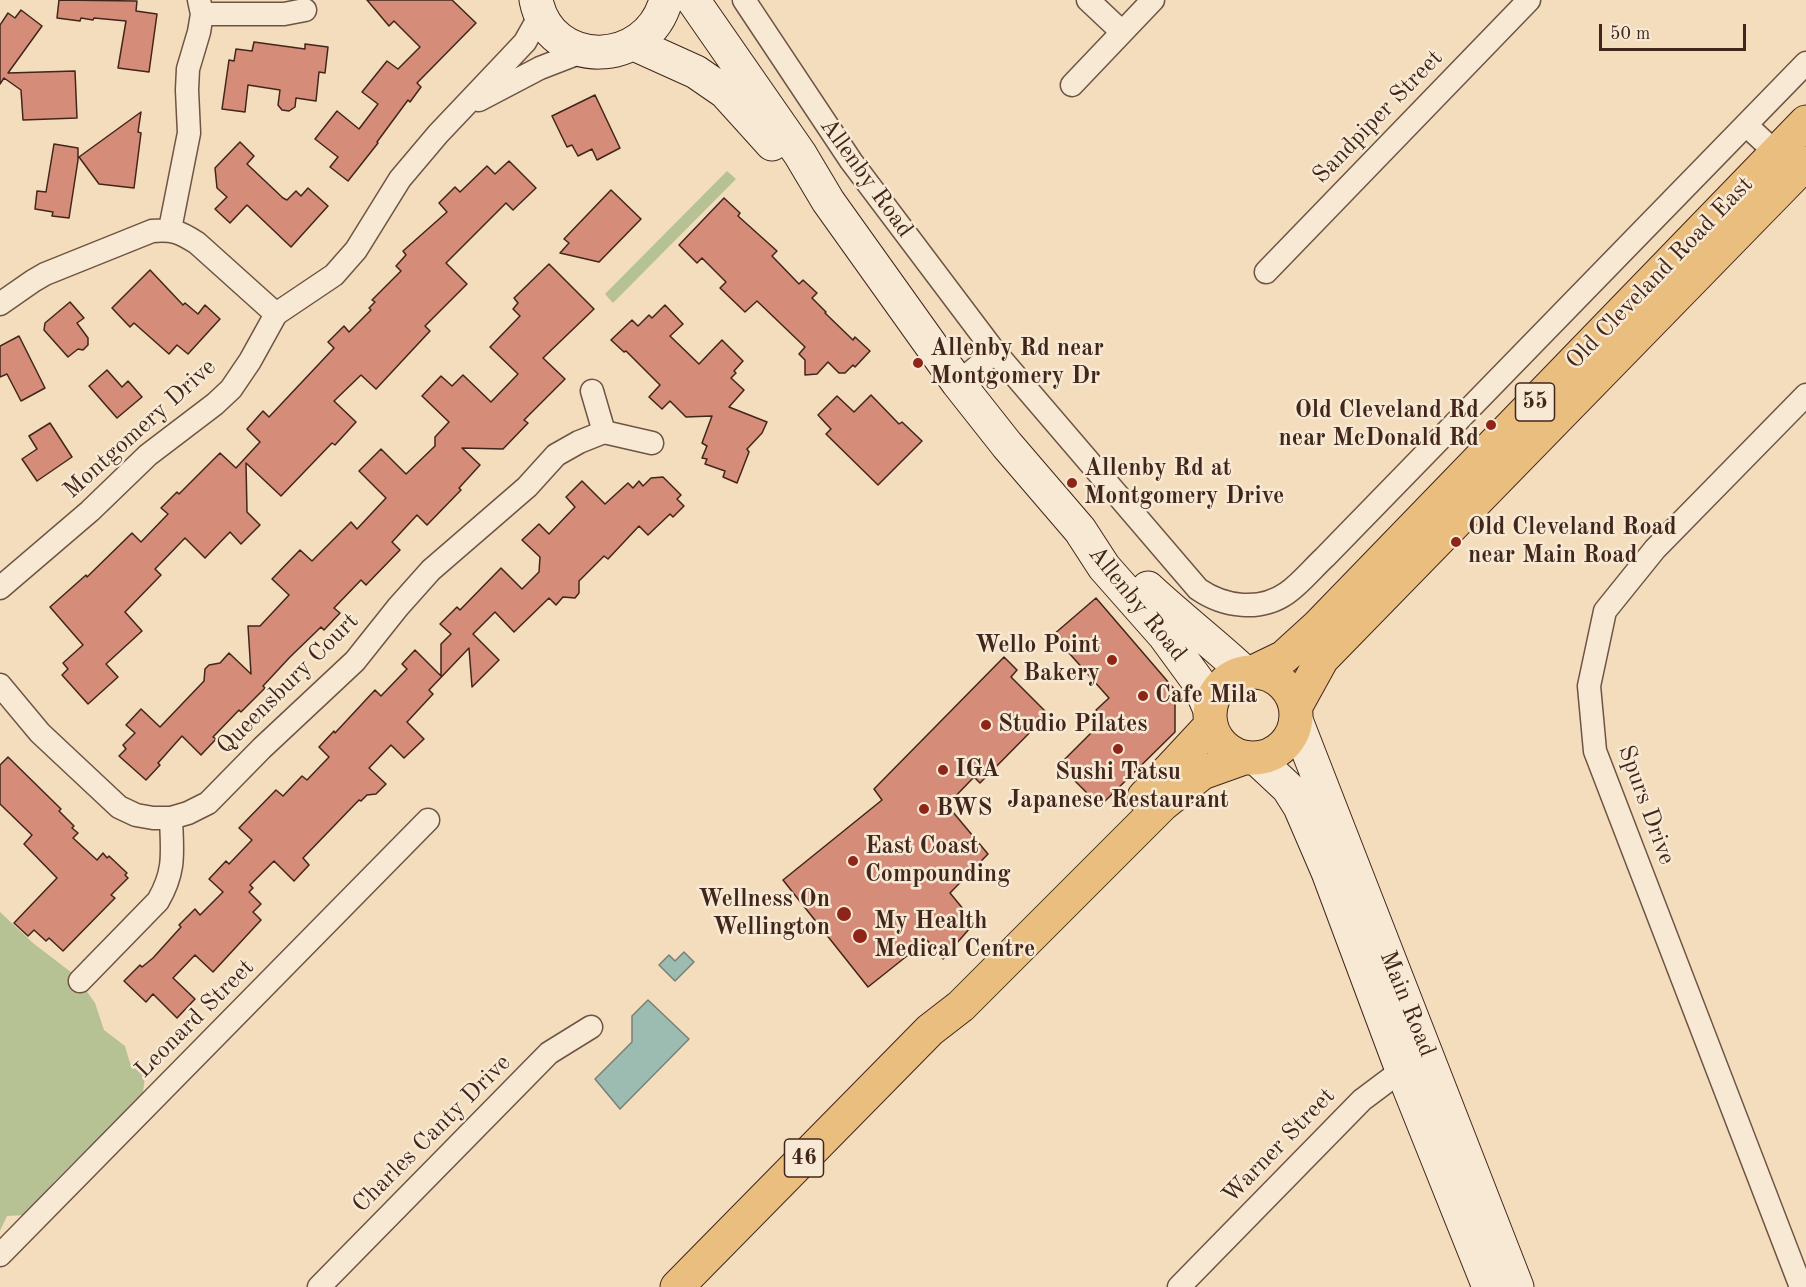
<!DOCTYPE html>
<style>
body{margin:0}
#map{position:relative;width:1806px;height:1287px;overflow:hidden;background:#f4ddbd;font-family:"Old Standard TT",serif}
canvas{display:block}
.scale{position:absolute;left:1599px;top:24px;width:147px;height:27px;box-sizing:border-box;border:3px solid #42261b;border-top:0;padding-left:8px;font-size:18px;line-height:21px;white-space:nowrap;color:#42261b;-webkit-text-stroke:4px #f8e9d4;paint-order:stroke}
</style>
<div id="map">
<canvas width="1806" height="1287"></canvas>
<div class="scale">50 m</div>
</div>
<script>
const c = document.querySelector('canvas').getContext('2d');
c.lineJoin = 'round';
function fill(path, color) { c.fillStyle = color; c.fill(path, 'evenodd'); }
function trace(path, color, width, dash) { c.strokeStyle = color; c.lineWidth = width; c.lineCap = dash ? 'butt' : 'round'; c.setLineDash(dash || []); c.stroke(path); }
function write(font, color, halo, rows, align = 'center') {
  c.font = font + ' "Old Standard TT",serif'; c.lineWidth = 5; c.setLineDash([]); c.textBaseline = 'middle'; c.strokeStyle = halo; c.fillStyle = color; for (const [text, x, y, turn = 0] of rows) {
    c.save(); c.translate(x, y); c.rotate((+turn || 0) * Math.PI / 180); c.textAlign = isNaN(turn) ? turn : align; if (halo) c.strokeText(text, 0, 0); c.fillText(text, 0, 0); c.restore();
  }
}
const green = new Path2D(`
 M727,171L736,179L613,303L605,294Z
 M0,912L33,943L76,976L95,1003L104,1030L125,1046L130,1063L145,1077L142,1100L96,1142L87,1149L54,1182L47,1198L26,1215L7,1216L0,1231Z`);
const water = new Path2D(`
 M684,952L694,962L675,981L659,965L669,955L675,961Z
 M648,1000L689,1039L620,1109L595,1079L632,1042V1016Z`);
const building = new Path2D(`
 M59,0L137,1L136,11L157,14L149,72L118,68L126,21L94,18L93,20L81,18L80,21L57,18Z
 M367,0H452L476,23L417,83L421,87L410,102L408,100L377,142L378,143L348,181L330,167L338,157L315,139L337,111L359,129L378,104L362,92L387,61L398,69L420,47L394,21L389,26Z
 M21,10L42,26L8,73L75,71L77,118L23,120L21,90L4,78L0,84V25L8,13L15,18Z
 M254,42L305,49V44L328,47L325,73L319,72L316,101L296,98L295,107L289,111L282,110L278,105L280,90L248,85L245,112L222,109L229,60L234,61L236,49L252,51Z
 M595,95L620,148L597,160L592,149L578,156L572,145L567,147L552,116Z
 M141,112L138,132L141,133L134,188L99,184L79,157Z
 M240,142L254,156L247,164L283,198L287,200L296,191L301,196L308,188L328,206L291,247L247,205L230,223L215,209L227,197L217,188L215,168Z
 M54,144L78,148V160L69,218L52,216L53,212L35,209L37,191L46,192Z
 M509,161L536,188L513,210L506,203L446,263L467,284L425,326L430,331L376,389L361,375L334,401L356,422L335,445L332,443L281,496L246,463L247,512L260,525L241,544L230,532L205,558L185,538L155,569L161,575L125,612L142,631L106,664L118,677L88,704L62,675L68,669L63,663L83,645L50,607L86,575L87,577L132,533L141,542L168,514L161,508L177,492L179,494L220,453L236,468L260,442L247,429L263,411L269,417L334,348L328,342L344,326L349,332L371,310L369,308L375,302L372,300L401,271L396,266L406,255L403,251L447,212L439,203L455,187L460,192L487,166L495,174Z
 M611,190L641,219L599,262L560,253L569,243L564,239Z
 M724,198L740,213L738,216L777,251L772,256L799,284L803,280L817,293L812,298L826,312L825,313L853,340L855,337L870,351L855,367L853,365L845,373H839L828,362L817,374L805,375V360L799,354L805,347L757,301L745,312L720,288L726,282L702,258L697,263L679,245Z
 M549,264L594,309L543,358L565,379L524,420L528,423L503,449L462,448L480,465L459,488L461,490L427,525L417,515L392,542L400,550L366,585L361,580L334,608L340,613L324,630L321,627L290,657L263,686L265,688L241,712L239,710L213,737L216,739L201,755L182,736L158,763L160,765L146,780L119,756L126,749L123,745L135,733L126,725L141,709L160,727L204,681L205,669L209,665L220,663L229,653L251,674L248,626H260L289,595L272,579L300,550L312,561L351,522L357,529L386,498L359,471L381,449L406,474L435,446V437L449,422L422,396L441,376L452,386L463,375L491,402L518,374L490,347L520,316L513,309L518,303L514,298Z
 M150,270L183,305L185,303L198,314L205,305L220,319L188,354L177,345L169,354L134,323L130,327L112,308Z
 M70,302L84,318L77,323L88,338V345L83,350L78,349L68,357L44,330L45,323Z
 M665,305L683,324L670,336L699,364L722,340L743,361L734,371L736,373L731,378L744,390L729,407L767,422L762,433L747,449L749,452L737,483L723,477L725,471L705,464L707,459L702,458L707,446L702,443L712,416L686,417L670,401L662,409L649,397L660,385L626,351L624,352L611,340L632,320L638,326L649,315L652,318Z
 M19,336L45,388L21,401L7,374L0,377V346Z
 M107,370L122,387L128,381L142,397L117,418L89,386Z
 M871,395L899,424L902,422L922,441L878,485L826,434L831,429L818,415L837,396L854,412Z
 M50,423L72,457L37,481L22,459L37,449L29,436Z
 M663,477L681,495L677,499L684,506L673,517L670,514L648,535L639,526L608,559L604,556L579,581V593L575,598L563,597L556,605L549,598L514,632L495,612L473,634L499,660L472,687L469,648L429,690L433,694L407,722L424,739L404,758L391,745L369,768L386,784L376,794L367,795L361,801L359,800L303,858L309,865L294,881L274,861L250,885L253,888L249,892L261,904L253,912L261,920L213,972L195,955L173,978L195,999L177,1018L153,994L146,1002L124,981L140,965L142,967L153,958L181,927L179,925L195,909L200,915L223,892L209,879L226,861L229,864L252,840L239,828L276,790L283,796L302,776L307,780L329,757L319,747L334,731L335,733L375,690L381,696L407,669L402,664L415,650L441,676V644L451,634L440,624L457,607L460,610L501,568L522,589L539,572L540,557L522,540L539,524L549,534L575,507L566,497L582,481L605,504L628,483L633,488L639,481L643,486L651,478Z
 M1096,598L1175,690V732L1100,806L1059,765L1105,719L1096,710L1109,698L1053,635Z
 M1004,657L1017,670L1011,677L1048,714L980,783L974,777L947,805L988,854L950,893L964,910L959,914L970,928L943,959L927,940L868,987L783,880L882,800L874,789Z
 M8,757L61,809L59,811L74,826L72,828L78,833L73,838L97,860L103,853L107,858L109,856L127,873L125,875L128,878L111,895L115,898L63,951L49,938L46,941L34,930L28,936L14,923L57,878L24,844L32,835L0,804V765Z`);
const street = new Path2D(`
 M744,0L851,161L995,352L1198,589C1224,607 1260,612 1287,593C1301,583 1313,568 1325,557L1806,63
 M1088,0L1122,32
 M202,14H284L305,10
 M1072,85L1153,0
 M479,100L540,68L584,51
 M1746,125L1787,163
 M170,229L189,133L187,90L188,69L199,32L202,14L199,0
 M1266,272L1529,0
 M0,304L33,281L45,274L152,231C173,229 180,232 197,243L276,314
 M958,383L995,352
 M592,391L604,432
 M0,588L90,511L148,455L215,404L231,389L250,361L276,314L334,275L356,250L400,179L438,134L510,58L525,42L534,26L543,20
 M0,685L40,733L119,807L136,815L153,818H171L188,813L208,803L262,748L355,661L398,607L431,570L527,487L556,455L579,442L604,432L652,443
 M80,981L158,901C176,870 172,852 171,818
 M0,1255L428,820
 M319,1287L549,1053L591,1027
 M1179,1287L1362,1100L1402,1070L1413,1064
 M1801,1287L1595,751L1589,686L1605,611L1655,549L1806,395`);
const secondary = new Path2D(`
 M536,0C550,70 647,69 666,0
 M693,0L800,154L828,201L958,383L1007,445L1080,530L1104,567L1164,635L1197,680L1210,710
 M634,44L696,72L725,92L772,144
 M1148,588C1179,617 1213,643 1244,672
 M1296,720L1517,1287
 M1257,759L1288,788L1300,807L1328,872L1402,1070L1489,1287`);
const primary = new Path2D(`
 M1255,671L1284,657L1318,626L1806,122
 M1210 715a43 43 0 1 1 86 0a43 43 0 1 1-86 0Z
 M1296,706L1322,659L1806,163
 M1144,797L1211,725
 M677,1287L930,1030L961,1006L1163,804L1202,773L1244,758`);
const markers = [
 [918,363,6,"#8f2418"],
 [1491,425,6,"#8f2418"],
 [1072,483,6,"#8f2418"],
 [1456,542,6,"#8f2418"],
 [1112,660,6,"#8f2418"],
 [1143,696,6,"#8f2418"],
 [986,725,6,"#8f2418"],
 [1118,749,6,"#8f2418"],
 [943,770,6,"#8f2418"],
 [924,809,6,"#8f2418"],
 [853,861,6,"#8f2418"],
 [844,914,8,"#8f2418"],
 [860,936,8,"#8f2418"]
];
const shields = [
 [1535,402,39],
 [804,1158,39]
];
const shieldNames = [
 ["55",1535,402],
 ["46",804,1158]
];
const streetNames = [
 ["Sandpiper Street",1378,117,-46],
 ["Allenby Road",866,178,54],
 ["Old Cleveland Road East",1660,273,-46],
 ["Montgomery Drive",140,429,-42],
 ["Allenby Road",1137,604,51],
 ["Queensbury Court",288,684,-45],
 ["Spurs Drive",1646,805,70],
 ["Main Road",1407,1004,68],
 ["Leonard Street",195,1019,-45],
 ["Charles Canty Drive",432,1134,-45],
 ["Warner Street",1279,1146,-46]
];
const poiNames = [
 ["Allenby Rd near",930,349],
 ["Montgomery Dr",930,377],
 ["Old Cleveland Rd",1479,411,"right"],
 ["near McDonald Rd",1479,439,"right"],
 ["Allenby Rd at",1084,469],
 ["Montgomery Drive",1084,497],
 ["Old Cleveland Road",1468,528],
 ["near Main Road",1468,556],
 ["Wello Point",1100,646,"right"],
 ["Bakery",1100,674,"right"],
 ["Cafe Mila",1155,696],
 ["Studio Pilates",998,725],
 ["IGA",955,770],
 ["Sushi Tatsu",1118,773,"center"],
 ["Japanese Restaurant",1118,801,"center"],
 ["BWS",936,809],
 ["East Coast",865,847],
 ["Compounding",865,875],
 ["Wellness On",830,900,"right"],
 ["Wellington",830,928,"right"],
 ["My Health",874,922],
 ["Medical Centre",874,950]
];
fill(green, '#b7c294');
fill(water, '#9cbcb2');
trace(water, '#788076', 1.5);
fill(building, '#d58c78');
trace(building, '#42261b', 1.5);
trace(street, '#6e5444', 25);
trace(secondary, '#42261b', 35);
trace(primary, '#42261b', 35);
trace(street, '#f8e9d4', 22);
trace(secondary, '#f8e9d4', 33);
trace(primary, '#eabe7e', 33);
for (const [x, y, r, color] of markers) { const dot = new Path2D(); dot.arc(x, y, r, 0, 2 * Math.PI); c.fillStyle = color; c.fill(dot); trace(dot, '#f8e9d4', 2); }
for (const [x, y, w] of shields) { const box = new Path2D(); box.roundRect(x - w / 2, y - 19, w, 38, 4.5); c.fillStyle = '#f8e9d4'; c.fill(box); trace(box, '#42261b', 1.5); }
write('bold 22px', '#42261b', null, shieldNames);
write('24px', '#42261b', '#f8e9d4', streetNames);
write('bold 24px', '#42261b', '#f8e9d4', poiNames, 'left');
</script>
